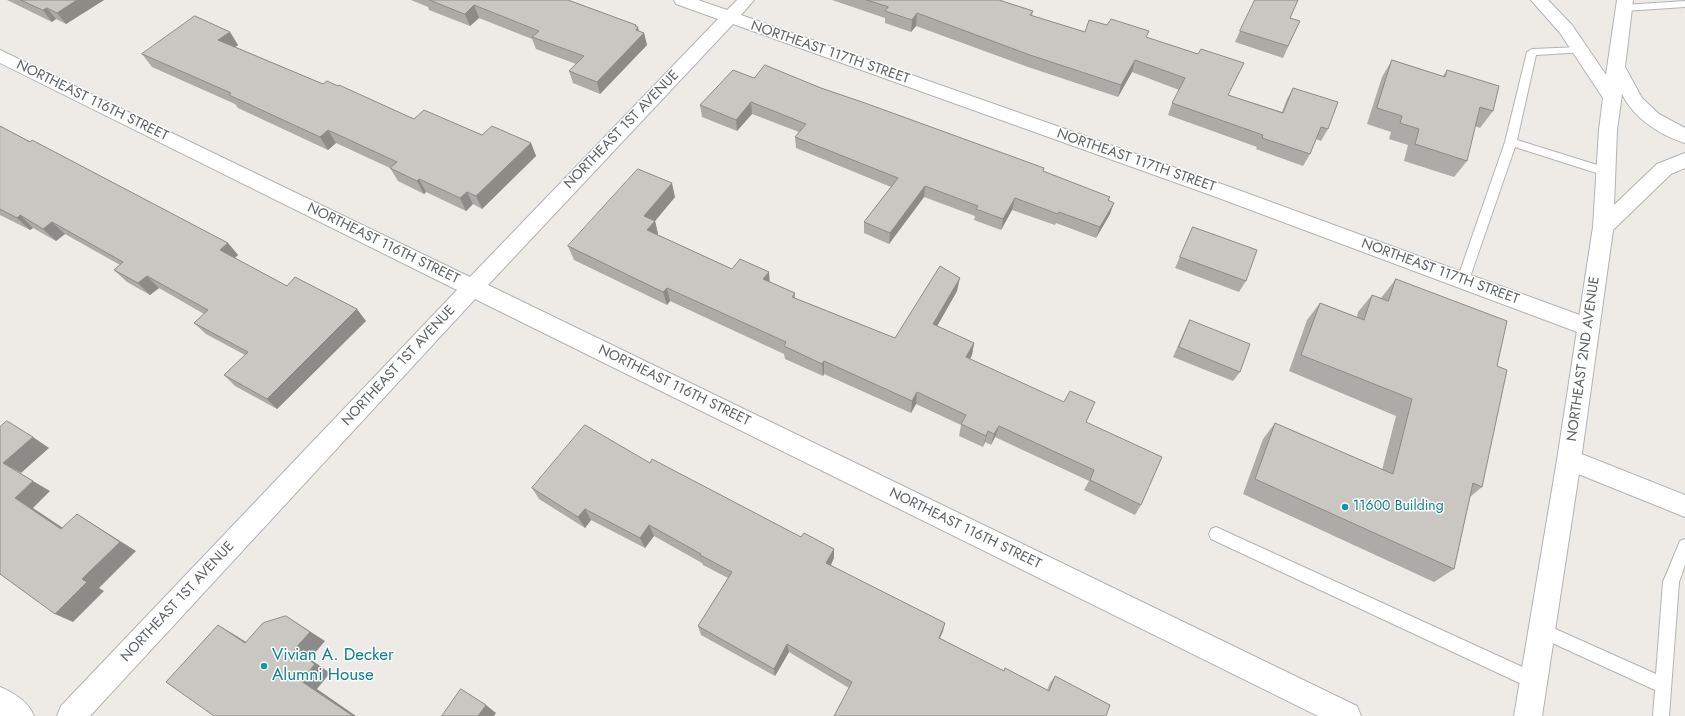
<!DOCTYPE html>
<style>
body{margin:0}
canvas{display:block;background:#eeebe6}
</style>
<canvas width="1685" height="716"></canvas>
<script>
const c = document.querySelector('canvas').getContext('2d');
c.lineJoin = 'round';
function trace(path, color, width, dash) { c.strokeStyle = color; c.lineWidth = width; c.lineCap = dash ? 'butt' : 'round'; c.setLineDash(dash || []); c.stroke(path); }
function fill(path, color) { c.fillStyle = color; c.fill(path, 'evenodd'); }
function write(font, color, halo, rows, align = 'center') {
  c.font = font + ' Jost,sans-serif'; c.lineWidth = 3; c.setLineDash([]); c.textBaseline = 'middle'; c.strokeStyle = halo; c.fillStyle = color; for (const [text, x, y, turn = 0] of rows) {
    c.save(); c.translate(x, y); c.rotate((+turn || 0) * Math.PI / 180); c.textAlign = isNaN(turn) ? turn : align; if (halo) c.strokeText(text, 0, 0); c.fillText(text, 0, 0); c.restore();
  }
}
const lane = new Path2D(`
 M1685,1V7L1624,11L1619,8L1624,5Z
 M1581,47L1586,50L1585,52L1536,55L1517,140L1610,169L1612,172L1610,175L1606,176L1515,147L1469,280L1467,283L1463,285L1459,283L1457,280L1505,142L1527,52L1532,49Z
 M1216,527L1540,675L1542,681L1540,687L1534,689L1528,687L1211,539L1209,534L1211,529Z
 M1685,539V565L1679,582L1669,716H1653L1655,690L1537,636L1534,631L1537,626L1542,623L1656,674L1663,582L1680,541Z`);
const street = new Path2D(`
 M674,0H698L727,10L737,0H754L741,15L1230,187L1596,321L1599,327L1596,333L1588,336L1580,333L1216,197L733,24L488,285L1357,706L1361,716H1318L475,299L90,716H57L61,706L457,290L0,63V50L470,277L718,19L676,4Z
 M1569,449L1685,495V517L1561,467L1557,460L1561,453Z
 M0,687C14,693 28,701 34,716H0Z`);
const secondary = new Path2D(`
 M1531,0H1548L1572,25L1606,75L1617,0H1633L1625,67L1642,98L1659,114L1685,128V143C1659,135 1634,118 1622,94L1617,130L1614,205L1657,164L1685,153V168L1671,174L1613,230L1581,460L1542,716H1514L1557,460L1593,227L1599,130L1603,98L1560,33Z`);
const wall = new Path2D(`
 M7,0H104L66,24L56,19L52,22Z
 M411,0H568L636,25L639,31L644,33L647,45L600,94L573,83L569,71L576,64L536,49L532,39L479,18L470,26L429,10L428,7Z
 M832,0H999L1033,11L1032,16L1085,32L1147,38L1198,54L1244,63L1228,95L1282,112L1287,99L1293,88L1328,129L1321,141L1316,139L1310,154L1303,166L1256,149L1257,147L1168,115L1172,103L1179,90L1132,72L1118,97L1028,67L916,26L911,32L885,23V18Z
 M1290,18L1300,21L1283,58L1235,42L1240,31Z
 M230,32L238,45L235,47L323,84L414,119L482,135L531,143L536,156L482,209L473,204L466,211L426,192L424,194L398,181L390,168L336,143L328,150L238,108L235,104L152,67L142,54Z
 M1392,60L1443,76L1447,70L1493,111L1480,128L1475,126L1467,161L1454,177L1404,161L1408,145L1389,139L1391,132L1367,124L1382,77Z
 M754,78L821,88L1043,171L1109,200L1110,214L1096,238L1056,223L1055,225L1012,210L1001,230L974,220L975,216L924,197L889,244L864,233V222L891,187L796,148L795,137L799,132L752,114L737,131L702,117L700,105Z
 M0,126L228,243L238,255L235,258L287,286L366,321L277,409L235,386L224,375L245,355L206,334L194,323L204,314L159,288L150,295L127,282L114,270L120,265L65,234L56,241L33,228L30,230L0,215Z
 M675,197L655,221L658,234V235L732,269L770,282L795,293V298L895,338L957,291L937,326L974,343L972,355L970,359L1086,422L1141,505L1135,515L1084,490L1089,481L995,437L991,445L985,442L983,447L959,436L961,425L916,404L911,413L824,374L823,376L785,359L784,354L670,301L667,305L574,260L568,246Z
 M1193,227L1246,281L1239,292L1175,268Z
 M1396,279L1497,366L1482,487L1470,497L1454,569L1434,582L1243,494L1263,439L1275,423L1382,470L1396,416L1289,371L1307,320L1320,303L1357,317L1358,312L1372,295L1381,298Z
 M1190,320L1240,372L1233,381L1173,357L1185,330Z
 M650,463L801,537L834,549V558L831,565L943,631L940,638L1003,671L1047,690L1050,683L1055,676L1110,705L849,688L789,652L775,676L701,635L698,626L728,578L703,565L702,563L654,536L645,548L591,520L585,528L539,499L532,488Z`);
const shadedWall = new Path2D(`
 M77,0H104L66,24L57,13Z
 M474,5L479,18L470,26L465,14Z
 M47,8L56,19L52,22L43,10Z
 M917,13L916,26L911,32L912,20Z
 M636,25L637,29L638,27L640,37L644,33L647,45L600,94L597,82Z
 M230,32L238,45L227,53L218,40Z
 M1135,60L1132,72L1118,97L1121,85Z
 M751,102L752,114L737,131L736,120Z
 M328,130L336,143L328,150L320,137Z
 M531,143L536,156L482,209L476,196Z
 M419,179L426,192L424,194L417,181Z
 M672,183L675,197L655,221L658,234L650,244L644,216Z
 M925,186L924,197L889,244L890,233Z
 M467,192L473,204L466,211L460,198Z
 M1015,198L1012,210L1001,230L1003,219Z
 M1114,203L1110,214L1096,238L1100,227Z
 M20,215L33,228L30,230L17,218Z
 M52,222L65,234L56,241L43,229Z
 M228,243L238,255L230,262L220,250Z
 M769,272L770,285L763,279Z
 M147,276L159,288L150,295L138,283Z
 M960,278L957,291L931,337L933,324Z
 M667,288L670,301L667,305L663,292Z
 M357,309L366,321L277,409L267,399Z
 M974,343L972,355L964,369L966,357Z
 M824,361V374L823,376L822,364Z
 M917,392L916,404L911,413L912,401Z
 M999,426L995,437L991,445L994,434Z
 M988,431L985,442L983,447L986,436Z
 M33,437L49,448L21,473L3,463Z
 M33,481L50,491L33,508L78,538L61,529L15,498Z
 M585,509L591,520L585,528L578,517Z
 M77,514L93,524L136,551L99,588L104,591L73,622L55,614L82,579Z
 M649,525L654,536L645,548L640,538Z
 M834,549V558L827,573L826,563Z
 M286,616L325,641L310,659L330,673L317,689L356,716H353L301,681Z
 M945,623L943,631L936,646L939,638Z
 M218,625L235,635L262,652L245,643Z
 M787,644L789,652L775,676L774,669Z
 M486,705L496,713L494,716H478Z`);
const building = new Path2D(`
 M21,0H77L57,13L47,8L43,10Z
 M430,0H568L636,25L635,26L638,27L636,30L644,33L597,82L569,71L584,56L532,37L539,31L474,5L465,14Z
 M867,0H999L1033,11L1030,15L1085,32L1089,20L1107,25L1111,19L1149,31L1146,37L1198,54L1201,49L1244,63L1228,95L1283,113L1293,88L1338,102L1328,129L1321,127L1310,154L1262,138L1263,135L1172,103L1185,78L1135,60L1121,85L1030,55L917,13L912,20L885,11L888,7Z
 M1255,0H1298L1290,18L1300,21L1288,46L1240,31Z
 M195,16L230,32L218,40L323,84L327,81L338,86L339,85L414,119L424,110L482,135L492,126L531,143L476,196L467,192L460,198L419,179L417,181L390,168L397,162L328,130L320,137L229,95L231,93L142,54Z
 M1392,60L1445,77L1447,70L1499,86L1493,111L1480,107L1467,161L1415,144L1419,129L1400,123L1402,116L1377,108Z
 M765,65L821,88L865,103L1044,168L1043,171L1110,197L1108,200L1114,203L1100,227L1059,212L1058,214L1015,198L1003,219L976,209L978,206L925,186L890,233L864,222L898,178L795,137L806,124L751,102L736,120L700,105L733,70L754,78Z
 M0,126L30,142L32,140L228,243L220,250L287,286L295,277L357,309L267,399L224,375L248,352L194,323L208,310L147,276L138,283L114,270L123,262L52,222L43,229L20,215L17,218L0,209Z
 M638,169L672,183L644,216L655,221L647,230L732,269L740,259L769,272L763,279L795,293L792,297L895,338L940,266L960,278L933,324L974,343L966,357L1064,402L1070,391L1095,402L1086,422L1162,457L1141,505L1090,480L1094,470L999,426L994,434L988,431L986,436L961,424L966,415L917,392L912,401L824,361L822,364L784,346L786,342L667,288L663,292L568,246Z
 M1193,227L1257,250L1246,281L1180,257Z
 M1396,279L1507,321L1497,366L1507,370L1482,487L1473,483L1454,569L1255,479L1275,423L1393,474L1412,399L1301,355L1320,303L1364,320L1372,295L1388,301Z
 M1190,320L1250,344L1240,372L1179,347Z
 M7,421L33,437L3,463L33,481L15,498L61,529L77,514L120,542L82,579L87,582L55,614L0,574V427Z
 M585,425L650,463L652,459L801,537L804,533L834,549L826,563L945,623L939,638L1004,671L1005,668L1049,691L1055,676L1110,705L1106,716H834L852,682L787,644L774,669L698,626L732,572L700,555L701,554L649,525L640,538L585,509L578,517L532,488Z
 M286,616L310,632L294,650L315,664L301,681L353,716H214L166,682L218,625L245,643L263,623Z
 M461,689L486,705L478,716H442Z`);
const markers = [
 [1345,507,4,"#0f9aa8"],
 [264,666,4,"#0f9aa8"]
];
const streetNames = [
 ["NORTHEAST 117TH STREET",830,53,19],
 ["NORTHEAST 116TH STREET",92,101,26],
 ["NORTHEAST 1ST AVENUE",622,130,-46],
 ["NORTHEAST 117TH STREET",1136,161,19],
 ["NORTHEAST 116TH STREET",383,244,26],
 ["NORTHEAST 117TH STREET",1440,272,20],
 ["NORTHEAST 2ND AVENUE",1584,359,-82],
 ["NORTHEAST 1ST AVENUE",399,366,-47],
 ["NORTHEAST 116TH STREET",674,386,26],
 ["NORTHEAST 116TH STREET",965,529,26],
 ["NORTHEAST 1ST AVENUE",178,602,-47]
];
const cultureNames = [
 ["11600 Building",1353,507]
];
const nearCulturenames = [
 ["Vivian A. Decker",272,656],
 ["Alumni House",272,676]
];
trace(lane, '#b1b4b6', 2);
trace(street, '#b1b4b6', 2);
trace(secondary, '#b0b4b7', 2);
fill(lane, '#fff');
fill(street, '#fff');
fill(secondary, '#fff');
fill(wall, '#aeaaa7');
fill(shadedWall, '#8d8b88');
fill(building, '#cac6c2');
trace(building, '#8d8b88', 1);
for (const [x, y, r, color] of markers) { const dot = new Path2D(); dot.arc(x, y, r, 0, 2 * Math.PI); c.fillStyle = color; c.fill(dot); trace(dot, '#fff', 1.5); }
write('14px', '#5d6264', '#fff', streetNames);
write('14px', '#0d838f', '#fff', cultureNames, 'left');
write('17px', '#0d838f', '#fff', nearCulturenames, 'left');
</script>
